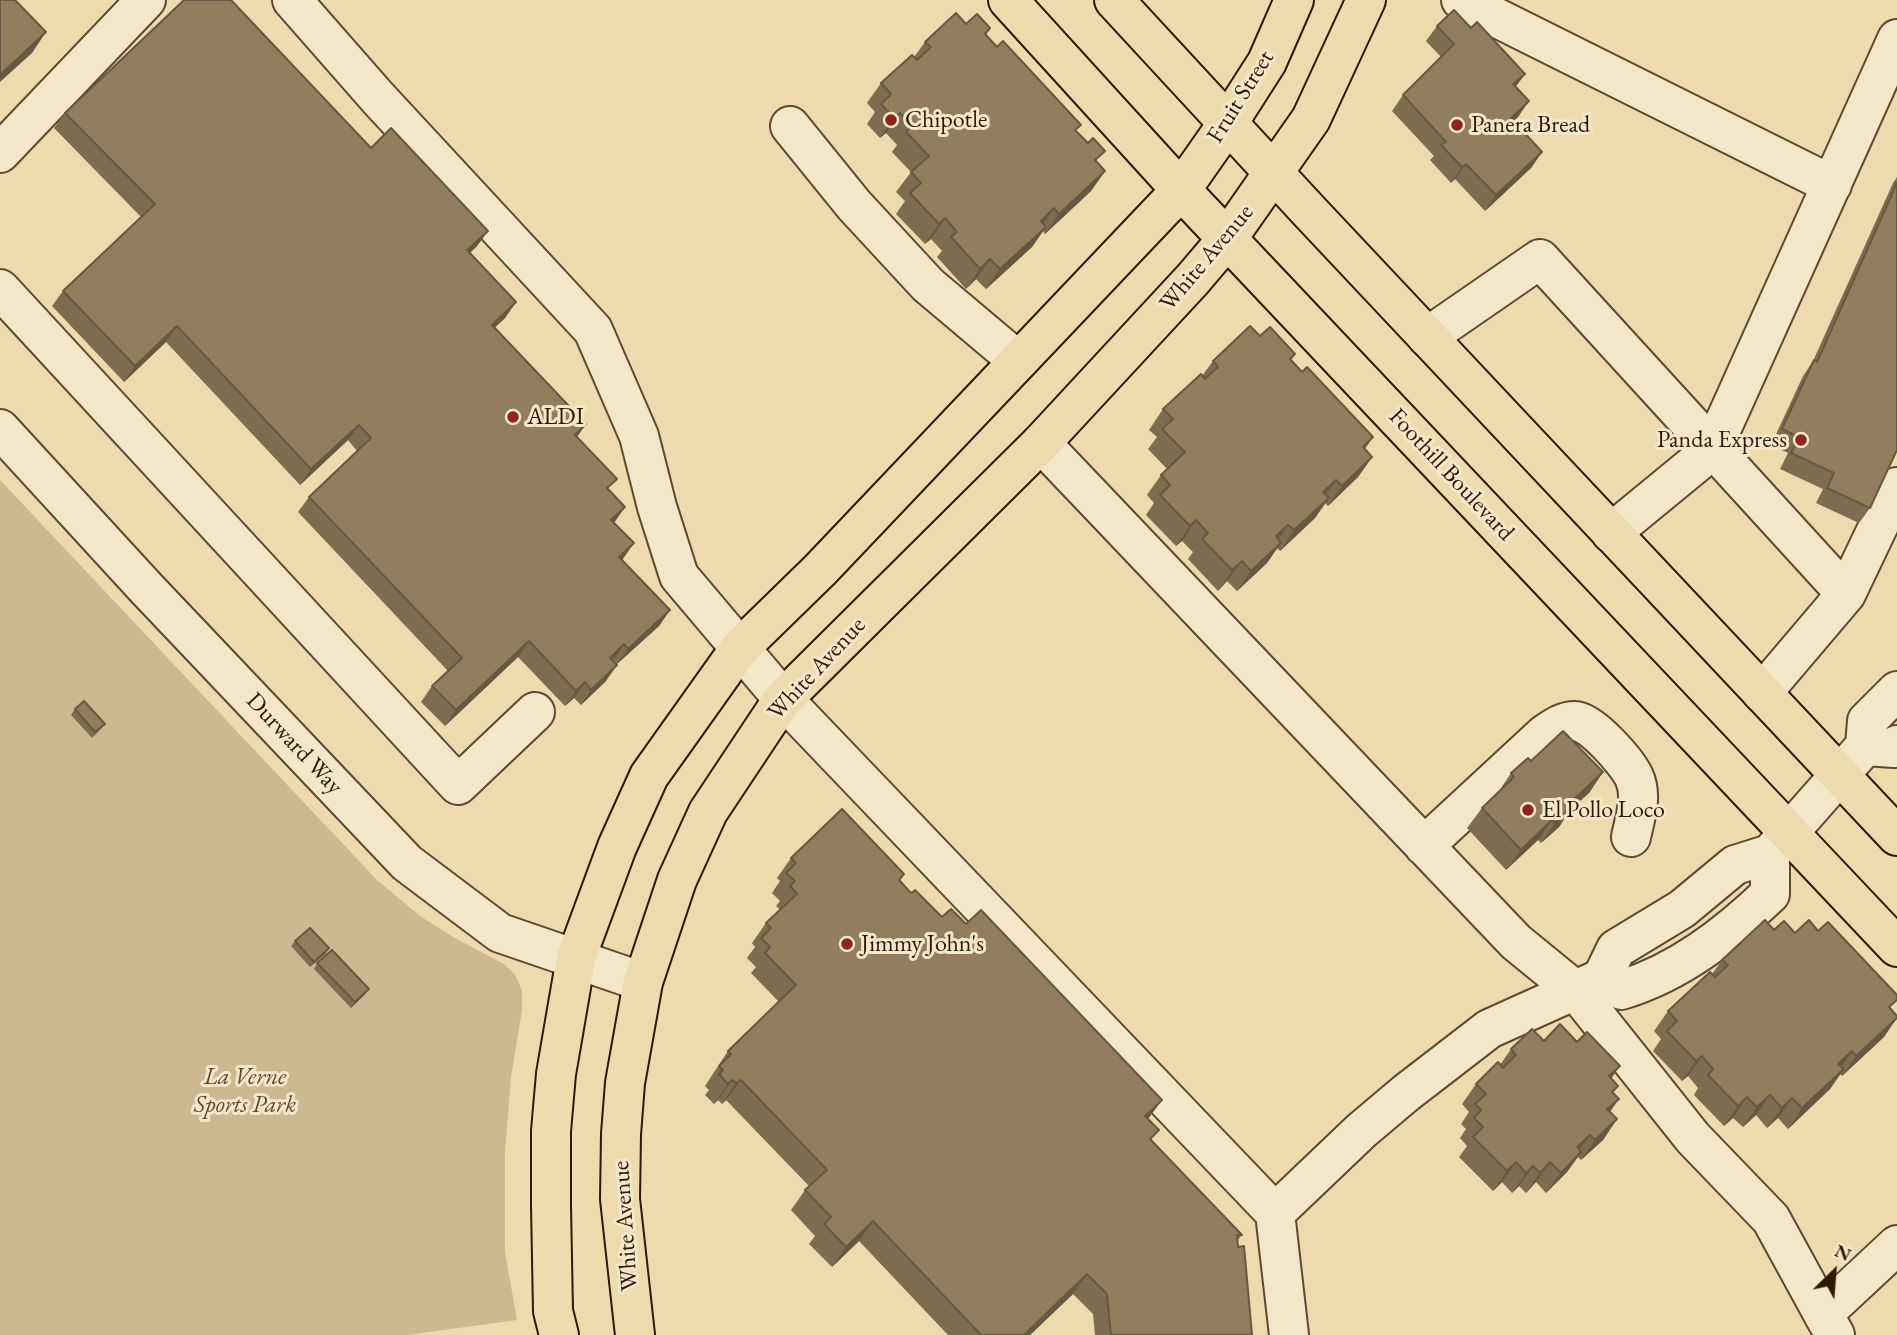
<!DOCTYPE html>
<style>
body{margin:0}
#map{position:relative;width:1897px;height:1335px;overflow:hidden;background:#eddaad;font-family:"EB Garamond",serif}
canvas{display:block}
.north{position:absolute;left:1799px;top:1237px;width:70px;height:70px;-webkit-text-stroke:5px #f3e7ca;paint-order:stroke;rotate:25deg;font-size:19px;font-weight:700;line-height:28px;text-align:center;color:#2f1807}
.north::after{content:'';display:block;margin:auto;width:24px;height:32px;background:#2f1807;clip-path:polygon(50% 0,100% 100%,50% 72%,0 100%)}
</style>
<div id="map">
<canvas width="1897" height="1335"></canvas>
<div class="north">N</div>
</div>
<script>
const c = document.querySelector('canvas').getContext('2d');
c.lineJoin = 'round';
function fill(path, color) { c.fillStyle = color; c.fill(path, 'evenodd'); }
function trace(path, color, width, dash) { c.strokeStyle = color; c.lineWidth = width; c.lineCap = dash ? 'butt' : 'round'; c.setLineDash(dash || []); c.stroke(path); }
function write(font, color, halo, rows, align = 'center') {
  c.font = font + ' "EB Garamond",serif'; c.lineWidth = 6; c.setLineDash([]); c.textBaseline = 'middle'; c.strokeStyle = halo; c.fillStyle = color; for (const [text, x, y, turn = 0] of rows) {
    c.save(); c.translate(x, y); c.rotate((+turn || 0) * Math.PI / 180); c.textAlign = isNaN(turn) ? turn : align; if (halo) c.strokeText(text, 0, 0); c.fillText(text, 0, 0); c.restore();
  }
}
const green = new Path2D(`
 M0,480L377,880L420,916L453,937L504,964L515,974L522,991V1010L511,1077L505,1152V1252L517,1320L407,1335H0Z`);
const minor = new Path2D(`
 M292,0L378,98L593,330L639,436L657,507L679,576L783,699L1275,1213L1289,1335
 M1461,0L1832,185
 M790,126L854,205L928,285L1017,360
 M0,153L146,0
 M0,289L458,785L535,712
 M1427,337L1540,259L1846,594
 M0,429L146,588L407,863L500,933L643,982
 M1041,443L1516,942L1576,991L1693,1138L1771,1219L1823,1314
 M1611,533L1712,450L1897,39
 M1762,693L1846,594L1897,487
 M1865,746L1894,748L1897,745
 M1424,846L1545,734C1554,728 1563,721 1575,721C1591,721 1627,762 1634,777C1643,796 1635,818 1631,837
 M1602,978L1621,990C1678,973 1727,935 1770,894V854
 M1275,1213L1361,1131L1406,1093L1489,1029L1602,978L1616,949L1682,909L1735,865L1770,854L1865,746L1867,721L1897,691
 M1835,1335L1823,1314L1897,1245`);
const major = new Path2D(`
 M1008,0L1181,190L1897,947
 M1114,0L1309,211L1897,836
 M559,1335L553,1311L551,1206V1131L556,1074L576,958L617,847L649,776L740,648L820,570L1181,190L1228,123L1267,62L1294,0
 M635,1335L620,1199L621,1134L625,1083L643,982L677,880L708,812L783,699L1041,443L1193,279L1227,239L1311,119L1366,0`);
const wall = new Path2D(`
 M1437,26L1471,28L1525,74L1516,86L1518,117L1513,121L1542,152L1531,168L1485,211L1455,179L1451,183L1430,160L1434,156L1392,111L1403,95L1441,57L1426,41Z
 M990,28L986,35L1076,131L1097,162L1105,171L1091,191L1045,234L1043,231L1032,247L986,289L976,279L966,289L937,257L942,251L931,239L925,244L896,214L905,201L896,192L911,172L892,152L897,145L886,133L880,138L867,124L875,112L867,103L881,83L914,57L925,42Z
 M65,113L371,148L488,231L477,246L470,253L516,302L505,318L494,328L577,437L609,491L622,559L670,610L659,626L617,664L613,660L606,681L581,705L574,698L565,706L518,657L445,726L421,702L432,686L448,671L298,512L309,497L357,451L348,440L300,485L166,342L124,382L52,306L63,291L141,217L54,128Z
 M1897,177V450L1870,508L1859,523L1816,503L1823,489L1780,469L1788,453L1771,445L1803,376L1813,361L1893,183Z
 M1260,336L1295,354L1291,360L1302,372L1373,437L1365,449L1372,457L1358,477L1328,506L1325,503L1315,518L1280,551L1277,548L1267,563L1237,591L1227,581L1218,591L1188,559L1193,552L1182,541L1176,546L1146,515L1154,503L1147,495L1161,475L1167,469L1148,449L1157,437L1149,430L1163,409L1202,376L1213,361Z
 M75,709L105,724L101,729L92,738L71,715Z
 M1531,761L1603,772L1589,793L1570,810L1559,827L1541,843L1538,840L1506,870L1467,828L1482,808L1497,794L1511,773Z
 M791,858L904,874L900,880L910,892L942,917L966,924L1162,1100L1148,1119L1152,1141L1242,1235L1237,1241L1252,1335H1095L1093,1314L1073,1294L1030,1335H948L859,1241L832,1267L809,1244L815,1236L791,1210L805,1190L809,1186L726,1100L722,1104L718,1100L714,1104L705,1095L709,1090L705,1086L728,1051L779,1002L751,973L756,967L747,958L755,947L752,943L766,923L780,910L776,906L780,901L772,893L780,881L777,878Z
 M1774,930L1795,933L1891,1009L1884,1037L1842,1076L1840,1074L1830,1089L1788,1129L1778,1118L1767,1128L1756,1115L1743,1127L1733,1118L1724,1126L1694,1095L1698,1088L1688,1076L1682,1081L1653,1051L1661,1039L1654,1031L1668,1011L1712,974L1722,960Z
 M295,941L329,948L325,954L310,967L291,946Z
 M317,963L369,989L365,994L351,1008L314,969Z
 M1544,1041L1611,1079L1618,1086L1613,1093L1610,1112L1617,1119L1603,1140L1581,1160L1578,1157L1567,1172L1546,1193L1536,1182L1526,1193L1519,1186L1512,1193L1502,1182L1493,1191L1459,1157L1467,1146L1460,1138L1466,1129L1461,1124L1469,1112L1462,1104L1476,1084L1500,1065L1511,1049Z`);
const shadedWall = new Path2D(`
 M46,32L32,53L0,82V75Z
 M1525,74L1514,89L1513,84Z
 M1529,101L1518,117L1500,134L1511,118Z
 M900,113L886,133L880,138L894,118Z
 M1542,152L1531,168L1485,211L1496,195Z
 M1466,164L1455,179L1451,183L1462,167Z
 M1105,171L1091,191L1045,234L1059,214Z
 M1054,208L1040,228L1041,221Z
 M945,218L931,239L925,244L939,224Z
 M1046,227L1032,247L986,289L1000,269Z
 M488,231L477,246L456,266L467,250Z
 M990,259L976,279L966,289L980,269Z
 M516,302L505,318L481,341L492,325Z
 M177,326L166,342L124,382L135,366Z
 M586,424L575,440V435Z
 M359,425L348,440L300,485L311,469Z
 M1372,457L1358,477L1328,506L1342,486Z
 M1336,480L1322,500L1323,492Z
 M1329,498L1315,518L1280,551L1294,530Z
 M625,507L614,523L611,520Z
 M1196,520L1182,541L1176,546L1190,526Z
 M1288,525L1274,545L1276,536Z
 M634,543L623,559L608,572L619,557Z
 M1281,543L1267,563L1237,591L1251,571Z
 M1242,561L1227,581L1218,591L1232,570Z
 M670,610L659,626L617,664L628,649Z
 M529,641L518,657L445,726L456,710Z
 M624,644L613,660L599,673L610,658Z
 M617,665L606,681L581,705L591,690Z
 M585,682L574,698L565,706L576,691Z
 M1603,772L1589,793L1570,810L1559,827L1541,843L1570,803Z
 M1552,820L1538,840L1506,870L1521,850Z
 M329,948L325,954L310,967L314,962Z
 M369,989L365,994L351,1008L355,1002Z
 M1897,1018L1884,1037L1842,1076L1856,1056Z
 M1852,1051L1838,1071V1064Z
 M1702,1056L1688,1076L1682,1081L1696,1061Z
 M1620,1066L1606,1086L1609,1076Z
 M1844,1069L1830,1089L1788,1129L1802,1108Z
 M732,1080L718,1100L714,1104L728,1084Z
 M741,1080L726,1100L722,1104L736,1083Z
 M1770,1095L1756,1115L1743,1127L1757,1107Z
 M1747,1097L1733,1118L1724,1126L1738,1106Z
 M1792,1098L1778,1118L1767,1128L1782,1108Z
 M1619,1099L1605,1119L1607,1109Z
 M1162,1100L1147,1120L1145,1116Z
 M1617,1119L1603,1140L1581,1160L1595,1140Z
 M1590,1135L1576,1155L1577,1147Z
 M1581,1152L1567,1172L1546,1193L1561,1173Z
 M1516,1162L1502,1182L1493,1191L1507,1171Z
 M1550,1162L1536,1182L1526,1193L1540,1173Z
 M1533,1166L1519,1186L1512,1193L1526,1173Z
 M873,1221L859,1241L832,1267L846,1247Z
 M1087,1274L1073,1294L1030,1335H1024Z`);
const building = new Path2D(`
 M0,0H15L46,32L0,75Z
 M184,0H231L371,148L391,128L488,231L467,250L516,302L492,325L586,424L575,435L617,479L607,488L625,507L611,520L634,543L619,557L670,610L628,649L624,644L610,658L617,665L591,690L585,682L576,691L529,641L456,710L432,686L462,658L309,497L371,438L359,425L311,469L177,326L135,366L63,291L155,204L65,113Z
 M1454,10L1471,28L1477,22L1525,74L1513,84L1529,101L1511,118L1542,152L1496,195L1466,164L1462,167L1441,145L1446,142L1403,95L1454,44L1437,26Z
 M956,13L966,24L977,14L990,28L985,34L997,47L1003,41L1081,125L1075,130L1088,143L1093,138L1105,151L1095,160L1105,171L1059,214L1054,208L1041,221L1046,227L1000,269L990,259L980,269L951,237L957,232L945,218L939,224L910,193L921,183L911,172L929,156L906,132L912,126L900,113L894,118L881,104L891,94L881,83L912,55L917,60L931,47L925,42Z
 M1897,183V450L1870,508L1827,488L1834,473L1791,453L1799,437L1782,429L1814,360L1817,362Z
 M1250,326L1260,336L1270,327L1295,354L1290,359L1302,372L1307,367L1373,437L1363,447L1372,457L1342,486L1336,480L1323,492L1329,498L1294,530L1288,525L1276,536L1281,543L1251,571L1242,561L1232,570L1202,539L1208,533L1196,520L1190,526L1160,495L1170,485L1161,475L1185,452L1162,429L1173,419L1163,409L1201,374L1205,379L1218,367L1213,361Z
 M84,701L105,724L95,732L75,709Z
 M1563,731L1603,772L1570,803L1573,806L1555,823L1552,820L1521,850L1482,808L1514,777L1511,773L1528,758L1531,761Z
 M842,809L904,874L899,880L910,892L912,893L915,890L942,917L951,909L966,924L981,910L1162,1100L1145,1116L1159,1130L1150,1139L1242,1235H1237L1238,1247L1244,1246L1252,1335H1111L1107,1294L1087,1274L1024,1335H981L873,1221L846,1247L824,1224L831,1217L805,1190L827,1170L741,1080L736,1083L732,1080L728,1084L719,1074L723,1070L719,1066L731,1054L728,1051L796,985L765,953L770,947L761,938L771,928L766,923L797,894L790,886L795,881L786,873L796,863L791,858Z
 M1765,920L1774,930L1784,921L1795,933L1809,920L1818,931L1828,922L1897,995V1000L1889,1007L1897,1016V1018L1856,1056L1852,1051L1838,1064L1844,1069L1802,1108L1792,1098L1782,1108L1770,1095L1757,1107L1747,1097L1738,1106L1708,1075L1713,1069L1702,1056L1696,1061L1667,1031L1677,1021L1668,1011L1710,972L1715,977L1728,965L1722,960Z
 M310,928L329,948L314,962L295,941Z
 M332,950L369,989L355,1002L317,963Z
 M1560,1024L1577,1042L1587,1032L1620,1066L1609,1076L1618,1086L1612,1092L1619,1099L1607,1109L1617,1119L1595,1140L1590,1135L1577,1147L1581,1152L1561,1173L1550,1162L1540,1173L1533,1166L1526,1173L1516,1162L1507,1171L1473,1137L1483,1127L1474,1118L1481,1110L1475,1104L1486,1094L1476,1084L1498,1062L1503,1068L1516,1055L1511,1049L1532,1029L1544,1041Z`);
const markers = [
 [891,120,7,"#8f2418"],
 [1457,125,7,"#8f2418"],
 [513,417,7,"#8f2418"],
 [1801,440,7,"#8f2418"],
 [1528,810,7,"#8f2418"],
 [847,944,7,"#8f2418"]
];
const streetNames = [
 ["Fruit Street",1241,97,-58],
 ["White Avenue",1207,258,-50],
 ["Foothill Boulevard",1451,475,47],
 ["White Avenue",817,669,-47],
 ["Durward Way",294,744,47],
 ["White Avenue",626,1226,-94]
];
const poiNames = [
 ["Chipotle",905,120],
 ["Panera Bread",1471,125],
 ["ALDI",527,417],
 ["Panda Express",1787,440,"right"],
 ["El Pollo Loco",1542,810],
 ["Jimmy John's",861,944]
];
const parkNames = [
 ["La Verne",245,1077],
 ["Sports Park",245,1105]
];
fill(green, '#cdb991');
trace(minor, '#5e4830', 42);
trace(major, '#2f1807', 42);
trace(minor, '#f3e7ca', 38);
trace(major, '#eddaad', 38);
fill(wall, '#7e6c50');
fill(shadedWall, '#665841');
fill(building, '#927d5d');
trace(building, '#665841', 2);
for (const [x, y, r, color] of markers) { const dot = new Path2D(); dot.arc(x, y, r, 0, 2 * Math.PI); c.fillStyle = color; c.fill(dot); trace(dot, '#f3e7ca', 2.5); }
write('24px', '#2f1807', '#f3e7ca', streetNames);
write('24px', '#2f1807', '#f3e7ca', poiNames, 'left');
write('italic 24px', '#5e4830', '#f3e7ca', parkNames);
</script>
